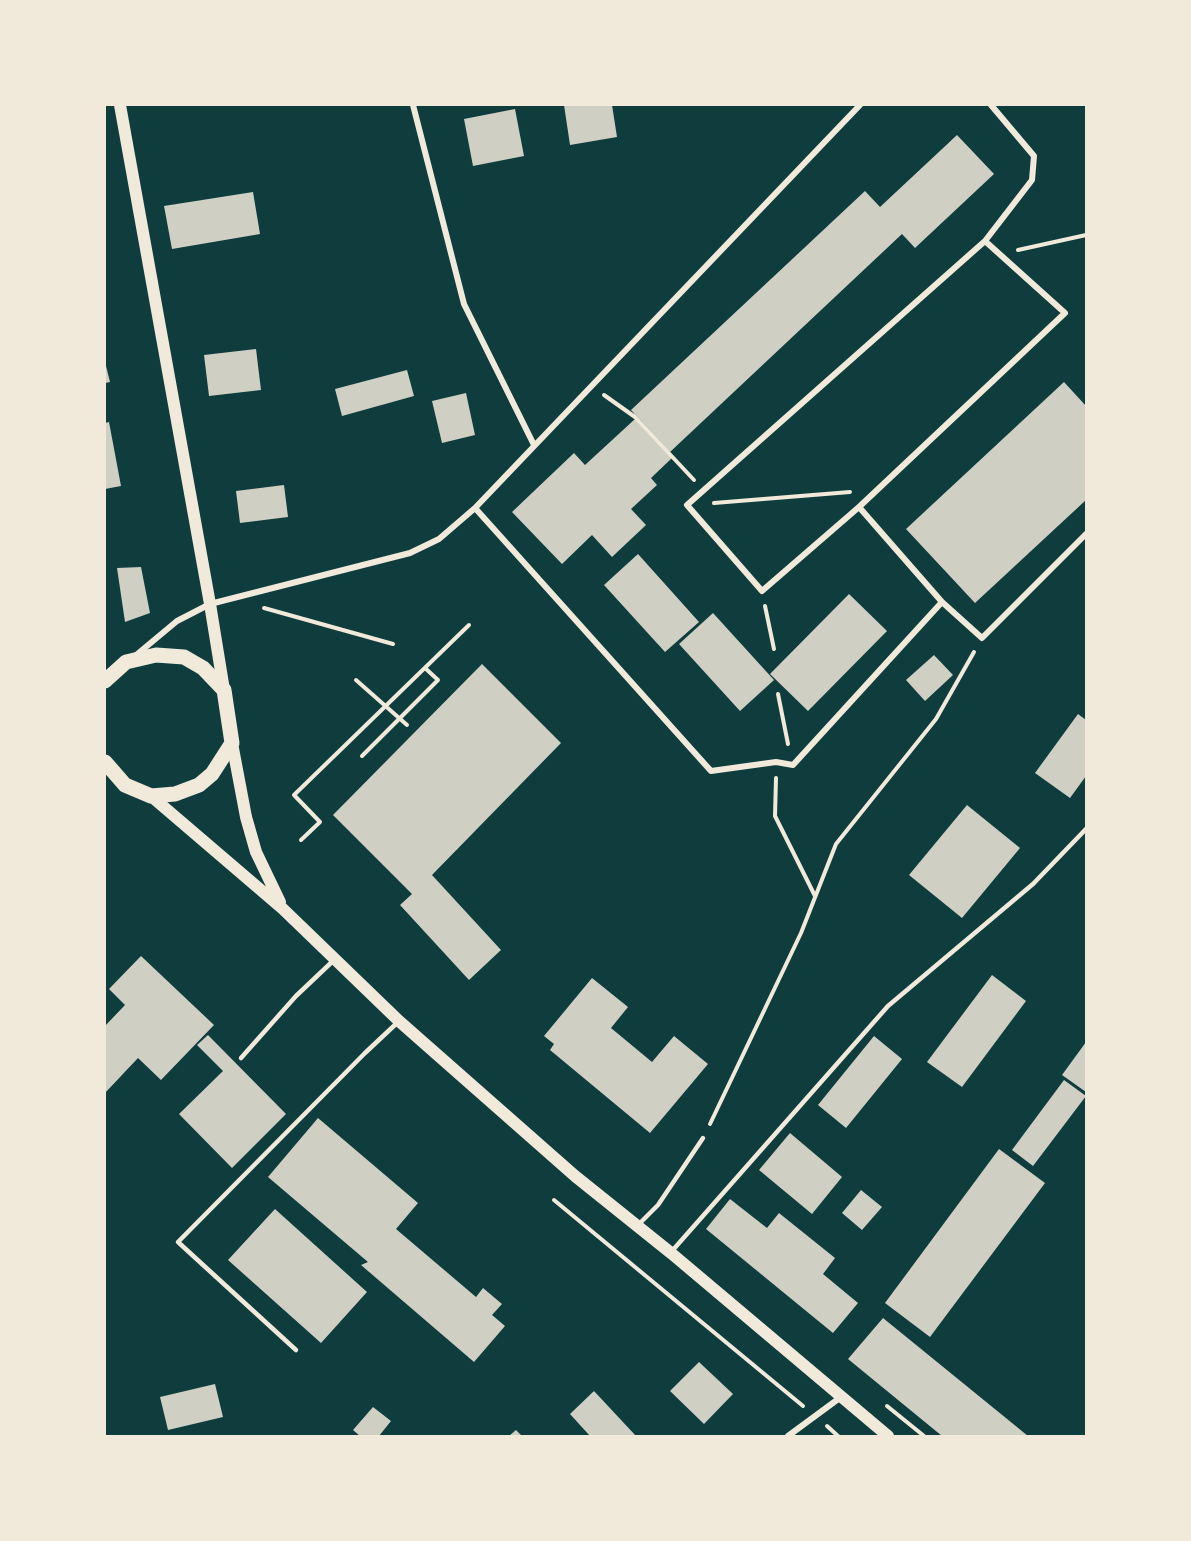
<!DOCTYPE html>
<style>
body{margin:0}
#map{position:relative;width:1191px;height:1541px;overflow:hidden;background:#0f3d3e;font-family:Inter,sans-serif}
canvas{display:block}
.frame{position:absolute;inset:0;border:106px solid #f1e9da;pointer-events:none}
</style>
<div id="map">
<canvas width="1191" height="1541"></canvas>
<div class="frame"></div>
</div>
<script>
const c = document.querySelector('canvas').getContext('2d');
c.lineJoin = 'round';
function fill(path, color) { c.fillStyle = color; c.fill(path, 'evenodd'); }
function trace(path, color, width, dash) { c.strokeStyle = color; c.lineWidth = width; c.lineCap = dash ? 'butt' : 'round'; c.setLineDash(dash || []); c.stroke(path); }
const building = new Path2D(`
 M564,105H612L617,137L570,145Z
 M515,109L524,156L473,166L464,119Z
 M957,135L994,174L915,248L902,234L670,452L631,410L865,191L880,207Z
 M253,192L260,234L172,249L164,206Z
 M256,349L261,390L209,396L204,355Z
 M105,362L110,382L105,383Z
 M407,370L414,396L342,416L335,389Z
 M1064,382L1086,406V500L975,603L906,529Z
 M466,393L475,435L442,443L432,401Z
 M635,419L672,458L651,478L657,485L631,509L646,525L612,557L592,535L562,564L512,512L574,453L585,465Z
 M109,422L121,486L105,489V423Z
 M284,485L288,517L240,523L236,491Z
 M638,554L699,622L665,652L604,585Z
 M141,567L150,613L125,622L117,568Z
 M849,594L887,631L808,711L770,674Z
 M713,613L774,680L740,711L679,644Z
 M934,655L953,675L925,701L906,680Z
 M482,664L561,743L432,875L501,950L469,980L400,905L412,894L333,815Z
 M1078,714L1086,720V776L1070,798L1035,773Z
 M967,805L1020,848L962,918L909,875Z
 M141,956L214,1025L161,1080L138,1058L105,1093V1026L125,1005L109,989Z
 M992,975L1026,1001L962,1087L927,1062Z
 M592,978L628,1007L611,1028L652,1062L674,1036L708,1064L650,1133L550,1050L554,1044L544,1036Z
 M208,1035L286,1114L232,1168L179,1114L223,1071L197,1045Z
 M874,1036L902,1059L846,1128L818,1105Z
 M1086,1042V1092L1062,1075Z
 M1064,1080L1086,1096L1033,1166L1012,1150Z
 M318,1118L418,1203L396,1229L476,1297L483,1288L502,1304L492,1315L505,1326L474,1362L361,1265L368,1262L268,1177Z
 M790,1133L842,1177L812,1214L759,1170Z
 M999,1149L1045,1183L930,1337L885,1303Z
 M861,1190L882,1207L862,1230L842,1213Z
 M730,1199L767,1228L779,1213L835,1258L823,1274L858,1303L833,1333L706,1229Z
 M275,1209L367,1292L321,1343L228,1260Z
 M883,1318L1028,1436H942L848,1359Z
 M699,1362L733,1394L704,1424L670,1391Z
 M215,1384L223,1417L168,1430L160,1397Z
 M594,1391L636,1436H590L570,1414Z
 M373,1407L391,1421L379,1436H360L353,1430Z
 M516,1430L522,1436H509Z`);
const path = new Path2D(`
 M1018,250L1086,235
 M604,395L635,417L694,480
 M714,503L850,492
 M765,606L774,649
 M264,608L393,644
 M356,680L407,725
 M778,694L788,744
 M362,756L438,680L425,668
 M776,778L775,816L815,896
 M301,840L320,822L294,795L469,625
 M710,1124L801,933L836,844L936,719L974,652
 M554,1200L803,1406
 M887,1406L924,1436
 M827,1426L838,1436`);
const service = new Path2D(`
 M241,1058L296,996L334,960
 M639,1224L658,1205L703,1138
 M672,1251L888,1006L1033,884L1086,829
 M296,1350L178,1242L365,1053L398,1022`);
const minor = new Path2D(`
 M413,105L464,304L534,445
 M859,507L762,591L687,505L985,241L1032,180L1034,156L991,105
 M475,508L711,771L776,762L793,765L942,602L982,638L1086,534
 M942,602L859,507L1065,313L985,241
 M135,656L177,621L210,604L410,553L439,539L475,508L860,105
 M788,1436L841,1397`);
const secondary = new Path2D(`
 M120,105L210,604L224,690
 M232,743L246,817L256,852L280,902
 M151,796L283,909L399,1021L575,1176L671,1253L888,1436`);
const primary = new Path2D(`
 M105,681L126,662L156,655L184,657L203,668L224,690L232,743L212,774L199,785L175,794L151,796L125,785L105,762`);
fill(building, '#cfcfc3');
trace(path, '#f1e9da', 4);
trace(service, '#f1e9da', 4.5);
trace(minor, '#f1e9da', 6);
trace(secondary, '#f1e9da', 12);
trace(primary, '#f1e9da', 15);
</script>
